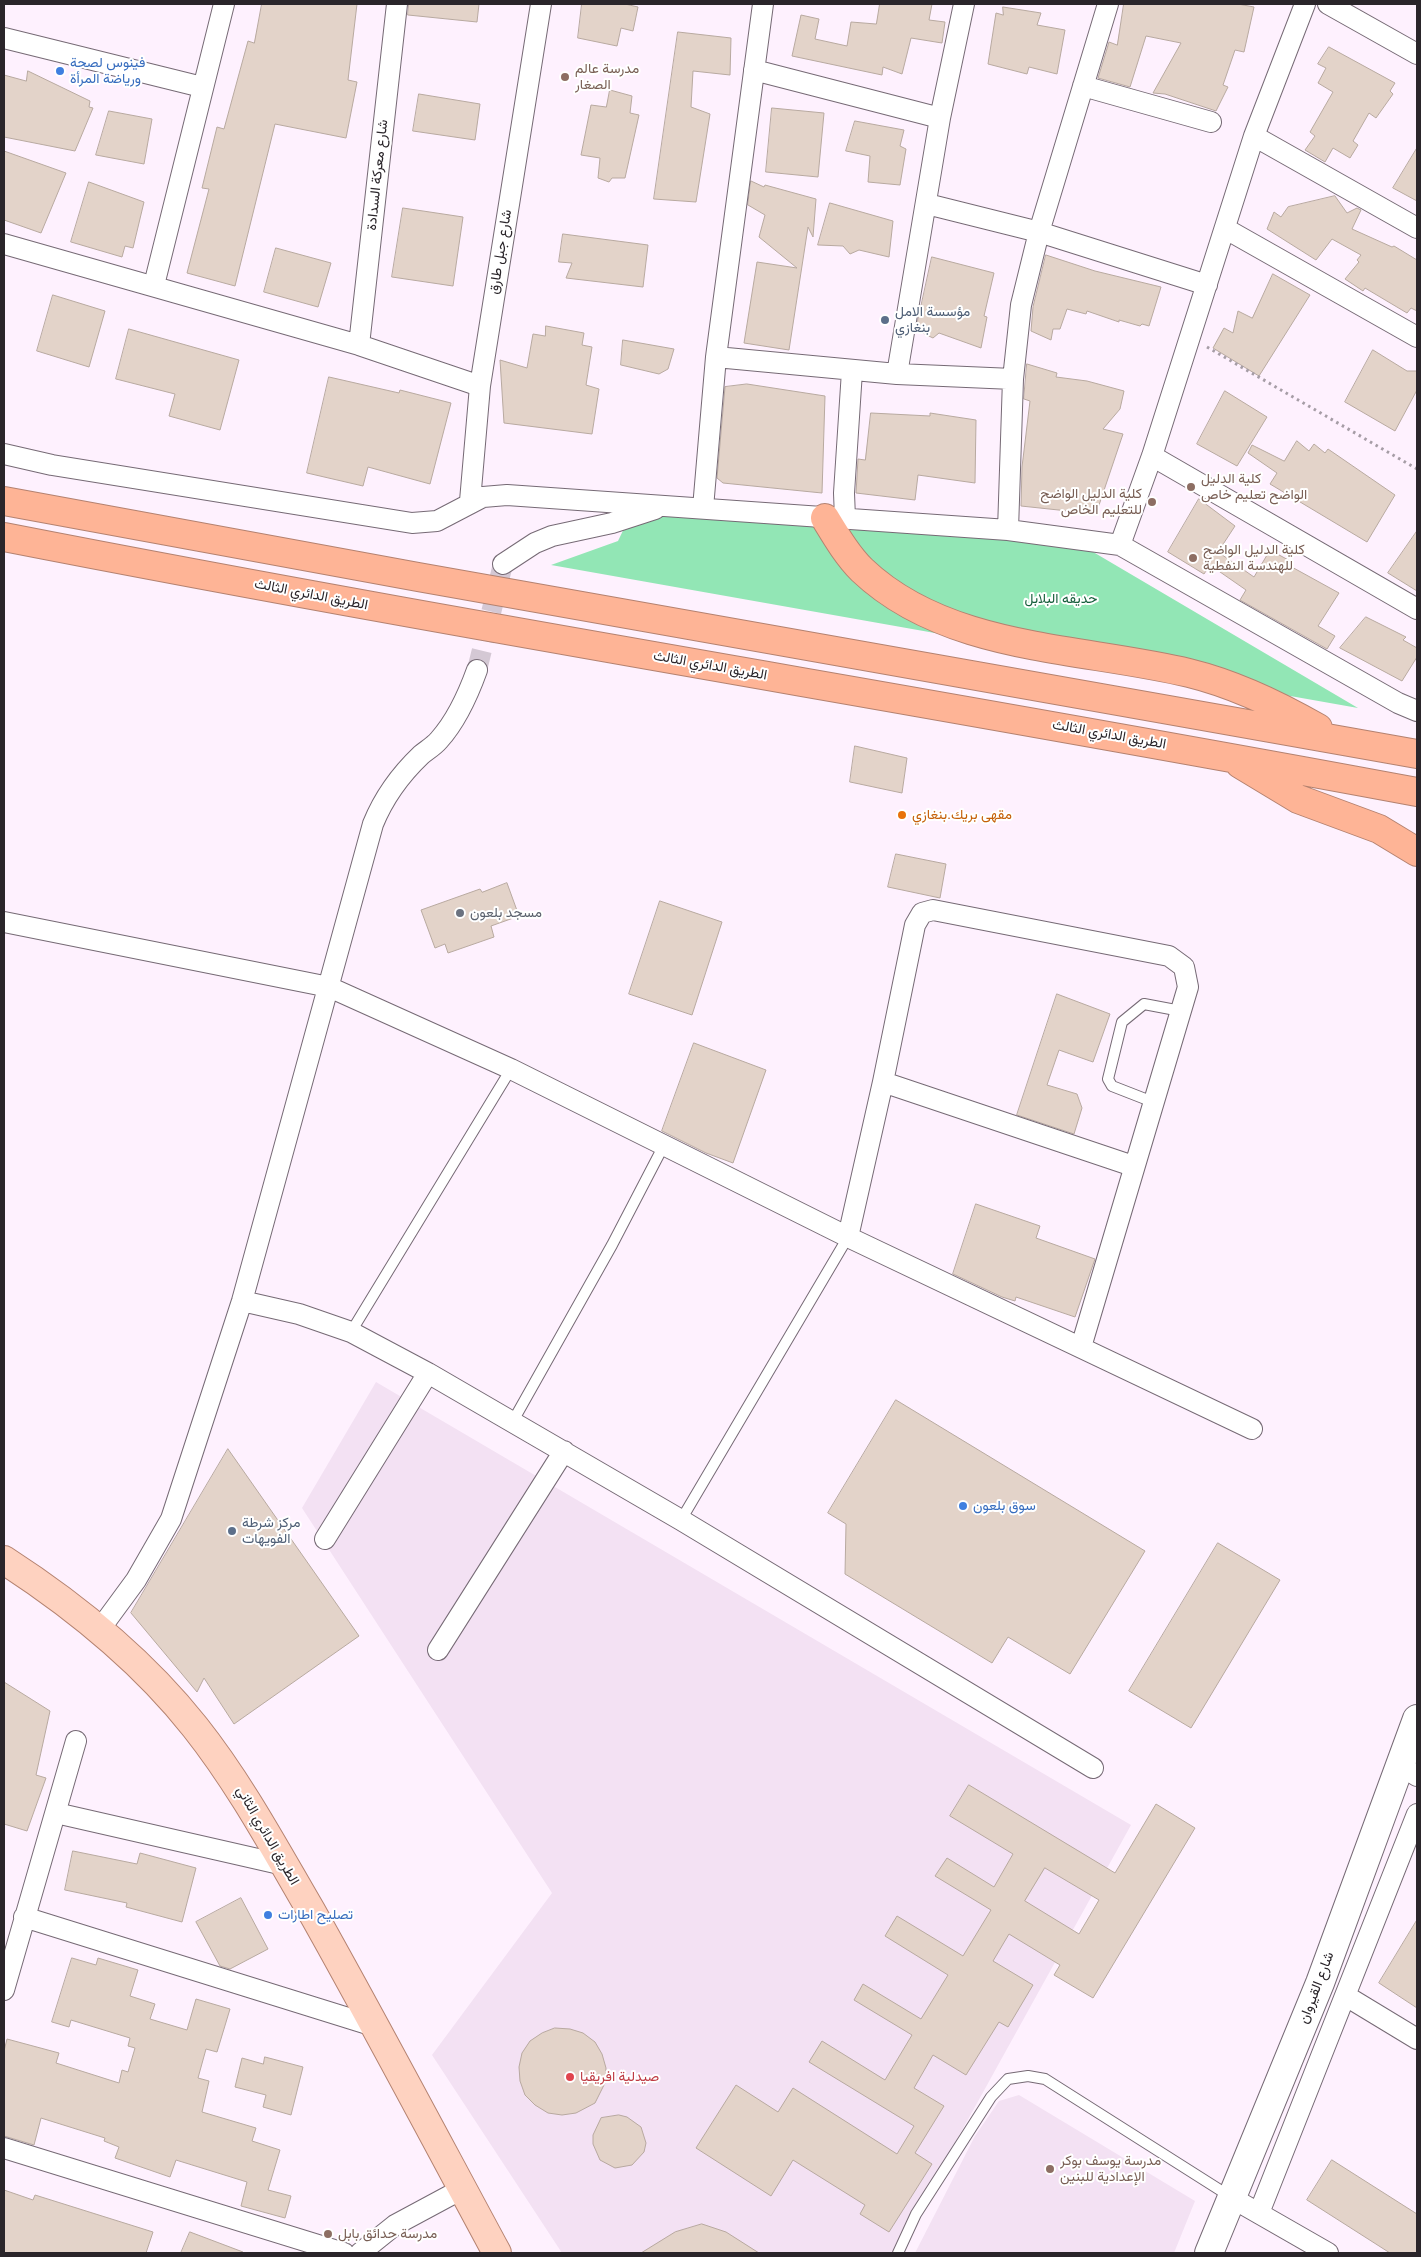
<!DOCTYPE html>
<meta charset="utf-8">
<style>
body{margin:0}
#map{position:relative;width:1421px;height:2257px;overflow:hidden;background:#fef1fe;font-family:Roboto,sans-serif}
canvas{display:block}
.frame{position:absolute;inset:0;border:5px solid #2a252a;pointer-events:none}
</style>
<div id="map">
<canvas width="1421" height="2257"></canvas>
<div class="frame"></div>
</div>
<script>
const c = document.querySelector('canvas').getContext('2d');
c.lineJoin = 'round';
function fill(path, color) { c.fillStyle = color; c.fill(path, 'evenodd'); }
function trace(path, color, width, dash) { c.strokeStyle = color; c.lineWidth = width; c.lineCap = dash ? 'butt' : 'round'; c.setLineDash(dash || []); c.stroke(path); }
function write(font, color, halo, rows, align = 'center') {
  c.font = font + ' Roboto,Vazirmatn,sans-serif'; c.lineWidth = 4; c.setLineDash([]); c.textBaseline = 'middle'; c.strokeStyle = halo; c.fillStyle = color; for (const [text, x, y, turn = 0] of rows) {
    c.save(); c.translate(x, y); c.rotate((+turn || 0) * Math.PI / 180); c.textAlign = isNaN(turn) ? turn : align; if (halo) c.strokeText(text, 0, 0); c.fillText(text, 0, 0); c.restore();
  }
}
const education = new Path2D(`
 M376,1382L1131,1825L894,2253H562L432,2055L552,1893L302,1508Z
 M1019,2095L1195,2201L1174,2253H915L975,2136L999,2101Z`);
const green = new Path2D(`
 M631,514L897,531L1083,546L1358,708L551,565L618,541Z`);
const building = new Path2D(`
 M262,4H357L348,80L357,82L346,138L275,124L235,286L187,273L209,189L202,188L217,127L224,129L248,41L254,43Z
 M409,4H479L477,22L408,15Z
 M582,4H625L638,7L633,31L621,28L617,46L578,38Z
 M880,4H932L929,20L945,22L942,43L911,38L902,74L883,67L882,75L792,56L801,15L819,19L815,39L847,46L851,22L876,24Z
 M1124,4H1238L1254,7L1244,52L1235,50L1223,85L1228,87L1216,111L1165,94L1153,93L1181,43L1146,36L1130,87L1098,78L1109,42L1117,45Z
 M1003,7L1041,13L1037,25L1065,30L1057,74L1029,67L1027,74L988,64L996,13L1003,15Z
 M678,32L731,38L730,75L693,71L691,107L710,114L696,202L654,199Z
 M1329,47L1395,83L1390,91L1393,94L1376,118L1369,113L1353,141L1358,145L1350,158L1333,148L1325,162L1305,150L1315,136L1310,132L1333,92L1318,83L1326,68L1318,64Z
 M28,71L90,101L89,107L93,108L75,151L4,137V75L26,81Z
 M610,90L632,96L630,113L639,115L625,178H612L609,182L598,178L600,158L581,155L591,105L606,107Z
 M419,94L480,104L475,140L413,131Z
 M772,108L824,113L818,177L766,172Z
 M109,111L152,119L144,164L96,155Z
 M855,121L904,130L900,146L906,149L900,185L868,182L870,156L846,151Z
 M1417,148V201L1393,188Z
 M4,151L66,173L41,233L4,220Z
 M751,181L764,187L765,185L816,199L813,237L808,227L789,350L744,343L757,262L797,268L759,237L765,215L748,205Z
 M89,182L144,202L133,248L125,246L122,257L71,242Z
 M1335,196L1347,213L1357,208L1361,210L1352,229L1392,247L1394,246L1417,260V311L1411,308L1407,313L1365,288L1363,291L1345,279L1359,262L1357,260L1361,255L1332,239L1316,260L1267,229L1274,212L1281,217L1288,207Z
 M830,203L893,221L889,257L859,250L850,254L843,246L818,245Z
 M403,208L463,217L453,286L392,277Z
 M563,234L648,245L643,287L566,278L572,263L559,262Z
 M276,248L331,263L318,307L264,292Z
 M1046,255L1095,271L1161,287L1149,326L1142,324L1140,326L1119,320V322L1087,311L1086,314L1067,309L1060,329H1053L1051,340L1031,331L1033,307Z
 M932,257L994,273L984,316L987,317L981,348L939,333L933,338L916,330Z
 M1273,274L1310,295L1259,376L1213,348L1224,328L1233,333L1238,311L1252,318Z
 M53,295L105,311L89,367L37,351Z
 M546,326L584,333L582,345L592,347L586,385L599,389L592,434L504,423L500,360L527,368L533,334L545,336Z
 M129,329L239,360L220,430L169,416L175,394L116,379Z
 M623,340L674,349L668,369L659,374L621,365Z
 M1373,350L1407,371H1417V390L1395,431L1345,402Z
 M1027,364L1057,373L1056,377L1087,381L1124,391L1120,409L1103,429L1123,434L1096,514L1021,506L1022,467L1030,401L1024,399Z
 M329,377L399,393L400,390L451,403L430,484L368,467L363,486L307,473Z
 M747,384L825,396L822,493L723,483L717,478L725,387Z
 M1225,391L1267,417L1237,466L1197,444Z
 M871,413L930,416V413L976,420L975,483L918,475L915,500L856,493L858,459L865,460Z
 M1297,441L1309,451L1314,444L1325,453L1328,449L1395,495L1367,542L1270,484L1277,473L1248,453L1252,445L1284,461Z
 M1199,499L1235,526L1218,552L1254,577L1270,550L1292,562L1290,566L1339,593L1318,626L1335,636L1327,649L1240,600L1246,590L1210,565L1204,574L1168,552Z
 M1417,531V591L1388,573Z
 M1366,617L1406,637L1403,640L1417,648V657L1402,681L1340,648Z
 M855,746L907,758L902,793L850,782Z
 M896,854L946,864L940,898L888,887Z
 M507,883L519,916L491,926L494,937L448,953L445,944L435,948L421,910L480,889L482,892Z
 M660,901L722,922L692,1015L629,994Z
 M1057,994L1110,1014L1093,1062L1059,1050L1047,1085L1077,1094L1082,1108L1074,1134L1017,1115Z
 M694,1043L766,1070L733,1163L706,1153L662,1131Z
 M976,1204L1040,1226L1036,1238L1095,1259L1075,1317L1016,1297L1015,1301L1002,1297L953,1274Z
 M896,1400L1145,1551L1070,1674L1008,1637L992,1663L845,1574L846,1524L828,1513Z
 M228,1449L359,1636L234,1724L204,1678L197,1692L131,1613Z
 M1218,1543L1280,1580L1191,1728L1129,1691Z
 M4,1682L50,1711L36,1775L46,1778L27,1831L4,1824Z
 M969,1785L1115,1873L1156,1804L1195,1828L1093,1998L1054,1975L1060,1965L1009,1934L993,1961L1033,1985L1008,2027L999,2022L966,2075L933,2055L914,2088L944,2106L915,2153L932,2164L889,2232L860,2214L865,2205L793,2160L771,2196L696,2148L736,2085L778,2112L793,2088L897,2154L914,2126L809,2062L822,2041L885,2080L912,2035L854,2000L863,1984L921,2019L948,1975L885,1936L897,1916L963,1956L991,1910L935,1876L947,1858L994,1887L1013,1854L950,1816ZM1045,1868L1099,1900L1079,1934L1025,1901Z
 M73,1851L137,1864L140,1853L196,1868L182,1922L126,1907L127,1903L65,1890Z
 M241,1898L268,1949L230,1969L220,1966L196,1922Z
 M1417,1920V2008L1379,1983Z
 M72,1958L96,1965L98,1958L138,1970L130,1996L155,2004L150,2019L187,2030L196,1999L230,2009L217,2052L206,2049L198,2078L209,2081L202,2112L256,2128L252,2141L280,2150L268,2190L291,2196L285,2218L241,2206L247,2182L176,2160L170,2177L115,2158L119,2147L104,2141L105,2138L41,2118L34,2145L4,2136V2051L7,2039L59,2053L56,2063L119,2083L122,2070L128,2072L135,2048L128,2046L130,2038L71,2020L69,2027L52,2022Z
 M555,2028L570,2029L583,2033L595,2042L602,2054L606,2068L605,2083L595,2103L576,2113L562,2115L548,2113L535,2105L525,2095L520,2081L519,2067L522,2053L530,2041L542,2033Z
 M265,2057L303,2067L291,2115L263,2107L266,2095L235,2087L242,2058L263,2064Z
 M619,2115L627,2117L641,2127L646,2143L644,2152L632,2165L615,2168L600,2160L593,2144V2135L601,2118Z
 M1332,2160L1417,2214V2253H1390L1307,2200Z
 M4,2190L33,2200L35,2195L153,2232L146,2253H4Z
 M702,2224L726,2232L759,2253H641L675,2232Z
 M190,2232L243,2252V2253H181Z`);
const streetTunnel = new Path2D(`
 M477,670L503,564`);
const path = new Path2D(`
 M1207,347L1417,469`);
const lane = new Path2D(`
 M1153,1102L1112,1086L1108,1079L1122,1022L1144,1004L1181,1011
 M351,1332L511,1069
 M513,1421L612,1245L664,1145
 M681,1520L848,1237
 M898,2253L916,2214L991,2097L1008,2079L1028,2076L1045,2079L1231,2197`);
const street = new Path2D(`
 M763,4L716,357L897,374L1013,379
 M1328,4L1417,54
 M4,38L202,87
 M754,70L940,118
 M1083,86L1211,122
 M1254,136L1417,228
 M927,204L1039,232L1207,285
 M1226,229L1417,337
 M4,244L359,345L480,386
 M154,285L224,4
 M359,345L397,4
 M897,374L940,118L964,4
 M4,454L52,465L412,523L437,521L483,497L507,495L1008,530L1120,545L1398,703L1417,711
 M1152,456L1417,609
 M470,501L480,386L541,4
 M703,508L716,357
 M845,518L844,493L852,371
 M1008,530L1013,379L1021,305L1039,232L1108,4
 M1120,545L1152,456L1254,136L1305,4
 M503,564L535,543L552,536L612,523L655,509
 M4,922L329,987L511,1069L848,1237L1252,1429
 M883,1082L1133,1166
 M848,1237L883,1082L915,925L922,913L933,910L1169,956L1184,967L1188,987L1081,1347
 M242,1301L299,1314L351,1332L428,1373L681,1520L1093,1768
 M325,1539L428,1373
 M100,1629L136,1580L171,1519L242,1301L373,824C384,797 400,775 421,755C427,750 434,746 439,740C457,720 468,695 477,670
 M438,1650L564,1451
 M1401,1766L1417,1776
 M56,1813L284,1865
 M24,1917L377,2027
 M4,1990L76,1741
 M1346,1996L1417,2039
 M4,2148L344,2253
 M1232,2198L1328,2253
 M1259,2213L1417,1814
 M360,2253L395,2225L462,2189`);
const secondary = new Path2D(`
 M1209,2253L1320,1983L1417,1719`);
const primary = new Path2D(`
 M4,1560C75,1606 142,1660 195,1727C241,1785 276,1851 313,1914C376,2026 436,2140 497,2253`);
const highway = new Path2D(`
 M4,501L418,577L1417,754
 M825,518C836,536 847,555 862,570C947,651 1081,647 1189,673C1234,684 1278,705 1318,728
 M4,537C474,629 947,704 1417,792
 M1240,764L1298,799L1379,829L1417,852`);
const markers = [
 [60,71,5,"#3f7fe0"],
 [565,77,5,"#8d6e63"],
 [885,320,5,"#5c6f8a"],
 [1191,487,5,"#8d6e63"],
 [1152,502,5,"#8d6e63"],
 [1193,558,5,"#8d6e63"],
 [902,815,5,"#e8710a"],
 [460,913,5,"#6b7280"],
 [963,1506,5,"#3f7fe0"],
 [232,1531,5,"#5c6f8a"],
 [268,1915,5,"#3f7fe0"],
 [570,2077,5,"#e0444e"],
 [1050,2169,5,"#8d6e63"],
 [328,2234,5,"#8d6e63"]
];
const shopNames = [
 ["فينوس لصحة",70,63],
 ["ورياضة المرأة",70,79],
 ["سوق بلعون",973,1506],
 ["تصليح اطارات",278,1915]
];
const educationNames = [
 ["مدرسة عالم",575,69],
 ["الصغار",575,85],
 ["كلية الدليل",1201,479],
 ["الواضح تعليم خاص",1201,495],
 ["كلية الدليل الواضح",1142,494,"right"],
 ["للتعليم الخاص",1142,510,"right"],
 ["كلية الدليل الواضح",1203,550],
 ["للهندسة النفطية",1203,566],
 ["مدرسة يوسف بوكر",1060,2161],
 ["الإعدادية للبنين",1060,2177],
 ["مدرسة حدائق بابل",338,2234]
];
const streetNames = [
 ["شارع معركة السدادة",378,175,-84],
 ["شارع جبل طارق",501,252,-81],
 ["الطريق الدائري الثالث",311,595,11],
 ["الطريق الدائري الثالث",710,666,10],
 ["الطريق الدائري الثالث",1109,735,10],
 ["الطريق الدائري الثاني",267,1836,60],
 ["شارع القيروان",1317,1988,-69]
];
const serviceNames = [
 ["مؤسسة الامل",895,312],
 ["بنغازي",895,328],
 ["مركز شرطة",242,1523],
 ["الفويهات",242,1539]
];
const parkNames = [
 ["حديقه البلابل",1061,599]
];
const foodNames = [
 ["مقهى بريك.بنغازي",912,815]
];
const worshipNames = [
 ["مسجد بلعون",470,913]
];
const healthNames = [
 ["صيدلية افريقيا",580,2077]
];
fill(education, '#f3e1f3');
fill(green, '#92e6b5');
fill(building, '#e3d3c9');
trace(building, '#b8a9a0', 1);
trace(streetTunnel, '#d4c8d4', 20, [20, 10]);
trace(lane, '#766a75', 12);
trace(street, '#766a75', 22);
trace(secondary, '#766a75', 30);
trace(primary, '#b48270', 30);
trace(highway, '#b48270', 30);
trace(path, '#a69da6', 3, [2.5, 4]);
trace(lane, '#fff', 10);
trace(street, '#fff', 20);
trace(secondary, '#fff', 28);
trace(primary, '#fed2c0', 28);
trace(highway, '#feb496', 28);
for (const [x, y, r, color] of markers) { const dot = new Path2D(); dot.arc(x, y, r, 0, 2 * Math.PI); c.fillStyle = color; c.fill(dot); trace(dot, '#fff', 2); }
write('14px', '#366cbe', '#fff', shopNames, 'left');
write('14px', '#785e54', '#fff', educationNames, 'left');
write('14px', '#2a252a', '#fff', streetNames);
write('14px', '#4e5e75', '#fff', serviceNames, 'left');
write('14px', '#155e3b', '#fff', parkNames);
write('14px', '#c56008', '#fff', foodNames, 'left');
write('14px', '#5b616d', '#fff', worshipNames, 'left');
write('14px', '#be3a42', '#fff', healthNames, 'left');
</script>
